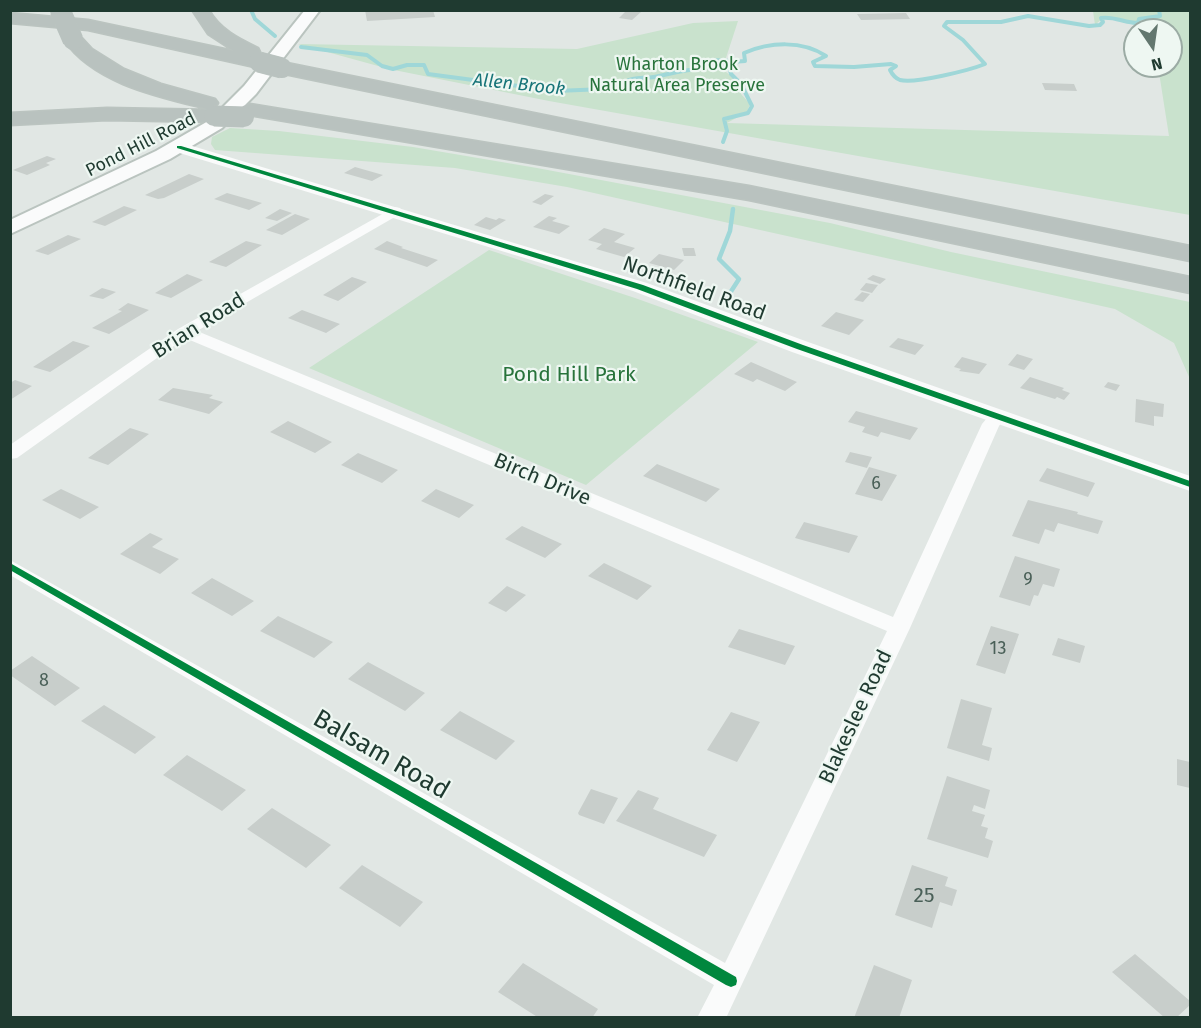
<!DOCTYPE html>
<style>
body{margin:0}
#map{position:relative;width:1201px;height:1028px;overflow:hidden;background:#e1e7e4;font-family:"Fira Sans",sans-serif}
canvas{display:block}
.frame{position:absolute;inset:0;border:12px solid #1f3a30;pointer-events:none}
.north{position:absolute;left:1123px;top:18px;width:60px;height:60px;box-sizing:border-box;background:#eef7f2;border:2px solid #9baba4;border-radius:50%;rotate:167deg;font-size:16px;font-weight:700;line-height:24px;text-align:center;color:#1f3a30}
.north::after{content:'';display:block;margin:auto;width:21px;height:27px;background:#63776f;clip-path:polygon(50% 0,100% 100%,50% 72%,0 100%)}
</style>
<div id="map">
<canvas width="1201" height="1028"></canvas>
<div class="frame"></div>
<div class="north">N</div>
</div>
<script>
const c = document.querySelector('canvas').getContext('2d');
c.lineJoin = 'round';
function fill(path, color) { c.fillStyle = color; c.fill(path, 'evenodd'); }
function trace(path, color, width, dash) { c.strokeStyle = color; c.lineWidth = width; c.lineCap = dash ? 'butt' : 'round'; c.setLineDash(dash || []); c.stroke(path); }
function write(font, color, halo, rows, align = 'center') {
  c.font = font + ' "Fira Sans",sans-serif'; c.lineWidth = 4.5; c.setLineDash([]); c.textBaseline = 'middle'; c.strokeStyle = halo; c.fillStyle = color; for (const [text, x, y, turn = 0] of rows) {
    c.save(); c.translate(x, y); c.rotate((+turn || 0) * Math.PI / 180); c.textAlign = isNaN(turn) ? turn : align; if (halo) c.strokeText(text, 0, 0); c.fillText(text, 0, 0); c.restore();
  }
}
const green = new Path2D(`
 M1093,11H1190V215L549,101L389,69L298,44L577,49L693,23L738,21L725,61L733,64L726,72L743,85L741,94L750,104L747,112L727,123L1169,136L1158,66H1171V30H1152L1150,17L1129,24L1104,17L1095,25Z
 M230,128L279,131L413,147L537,168L830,223L951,252L1190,302V379L1174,343L1115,309L567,187L455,168L215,150L211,144L212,137Z
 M489,250L635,298L758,342L586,485L309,368Z`);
const streamFar1 = new Path2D(`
 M251,10L255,19L275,36
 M301,47L367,55L382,66L393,69L407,65H424L428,74L556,91L629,88L625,82C635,76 643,79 654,77C670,74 683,70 699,69C711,53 727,64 745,61L744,53C770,42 802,40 826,56L813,62L815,66L854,67L891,64L896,66L890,70C892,74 895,78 900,80C915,84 970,70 985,64L963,40L944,26L947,22H1001L1028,16L1089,26L1100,25L1103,22L1101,18C1115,16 1124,23 1138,23L1139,19L1160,16L1159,10
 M723,142L727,131L724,119L748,113L752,106L741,84L731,74L728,64`);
const stream = new Path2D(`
 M728,305L730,293L739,279L719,259L730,231L733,209`);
const building = new Path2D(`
 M365,10H433L435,17L367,21Z
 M627,10H632L641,12L632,20L619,18Z
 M906,13L910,19L861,20L857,14Z
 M1042,83L1074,84L1077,91L1045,90Z
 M47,156L56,159L46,163L50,165L27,175L13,170Z
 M355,167L383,175L372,181L344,173Z
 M189,174L204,179L164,198L158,199L145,195Z
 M227,193L262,203L249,210L214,199Z
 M545,194L554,196L541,205L532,202Z
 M124,206L137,210L105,226L92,222Z
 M280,209L292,213L277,221L265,218Z
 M295,214L310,219L282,235L266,230Z
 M549,216L557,218L552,221L570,226L559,234L533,227Z
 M486,217L496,220L499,218L506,220L490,230L474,225Z
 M604,228L625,234L614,242L635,248L624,257L596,249L602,244L588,240Z
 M68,235L81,239L48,255L35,251Z
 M246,241L262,245L226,267L209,262Z
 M387,241L403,247L401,248L438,260L427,267L374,249Z
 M682,248H694L696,256H684Z
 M659,254L684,260L674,270L649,263Z
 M187,274L203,280L171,298L155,293Z
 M873,275L886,279L880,284L867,279Z
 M352,277L367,282L338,301L323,295Z
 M866,283L878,285L872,293L860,290Z
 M102,288L116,292L103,299L89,296Z
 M862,292L870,294L863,302L854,300Z
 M128,303L149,310L109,334L92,328L122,311L118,310Z
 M302,310L340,324L326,333L288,318Z
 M836,312L864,320L849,335L821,326Z
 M898,338L924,345L915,355L889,347Z
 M73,341L90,346L50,372L33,367Z
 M1017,354L1033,359L1024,370L1008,365Z
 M962,357L987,364L979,374L959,371L961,369L954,367Z
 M751,362L797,382L785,391L757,379L753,382L734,374Z
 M1030,377L1064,388L1062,390L1070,393L1064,400L1057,397L1055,399L1020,388Z
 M15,380L32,386L10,400V383Z
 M1108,382L1120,385L1116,391L1104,387Z
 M173,388L213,395L209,398L223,402L209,414L158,400Z
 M1136,399L1164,404L1163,417L1154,416V426L1135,422Z
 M856,411L918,428L910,440L881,432L878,437L862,432L865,427L848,422Z
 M288,421L332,442L315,453L270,432Z
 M130,428L149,434L108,465L88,458Z
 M850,452L872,457L867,468L845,462Z
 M358,453L398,470L382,483L341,465Z
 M657,464L720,489L706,502L643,476Z
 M869,467L897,475L882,501L855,494Z
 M1047,468L1095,483L1088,497L1039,481Z
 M61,489L99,507L80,519L42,500Z
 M436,489L474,505L459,518L421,501Z
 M1028,500L1078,512L1077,514L1103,521L1098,534L1058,523L1054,532L1045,529L1039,544L1012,536Z
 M804,522L858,536L849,553L795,538Z
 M522,526L562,544L545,558L505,539Z
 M150,533L163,539L152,547L179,559L160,574L120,554Z
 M1015,556L1060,569L1054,587L1043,584L1038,596L1034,595L1030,606L999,597Z
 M604,563L652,586L637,600L588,576Z
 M212,578L254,601L232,616L191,593Z
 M507,586L526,595L506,612L488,603Z
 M278,616L333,642L314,658L260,631Z
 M991,626L1019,634L1005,674L976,665Z
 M739,629L795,646L785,665L728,647Z
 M1058,638L1085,646L1080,663L1052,655Z
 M32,656L80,688L55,706L10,675V671Z
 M368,662L425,693L405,711L348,679Z
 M961,699L992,708L982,745L992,748L989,761L947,748Z
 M104,705L156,737L135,754L81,721Z
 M460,711L515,741L496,760L440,730Z
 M731,712L760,722L737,762L707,750Z
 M187,755L246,790L222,811L163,775Z
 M1177,759L1190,762V788L1177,785Z
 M947,776L990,790L985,809L974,805L972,811L985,815L981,826L988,828L985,838L993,841L988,858L927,839Z
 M591,789L618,798L604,824L579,815L578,813Z
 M638,790L659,798L653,809L717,835L704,857L616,821Z
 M272,808L331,845L306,868L247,829Z
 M362,865L423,902L400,927L339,888Z
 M912,865L948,877L945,886L957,890L952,906L940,902L932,928L895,915Z
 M1135,954L1190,1001V1005L1176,1018H1165L1112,972Z
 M523,963L598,1009L592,1018H539L498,992Z
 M874,965L912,980L899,1018H854Z`);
const minor = new Path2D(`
 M395,207L400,208L402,211L400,214L197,331L893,617L982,424L992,412H1004L1007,416L999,426L910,628L726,1018H697L714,985L10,575V560L725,963L887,631L185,338L17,458L10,459V445L178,329Z`);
const tertiary = new Path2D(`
 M179,142L647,283L808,342L1190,476V491L792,352L633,291L173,151L171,147L173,143Z`);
const secondary = new Path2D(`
 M305,10H320L256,94L222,128L170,159L10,234V220L156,151L210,120L244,86Z`);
const motorway = new Path2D(`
 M192,10H209C219,29 239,39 258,48L260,52L258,56L266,58L269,62L266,66L259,68L88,30L10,23V13L88,20L234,51L208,34Z
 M73,34L80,36L92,49L124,69L161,84L215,99L218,103L215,107L208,109C160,97 94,84 64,40L66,36Z
 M282,62L1190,246V261L275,72L272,68L275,64Z
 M250,104L749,186L1190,277V293L749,200L243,114L240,110L243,106Z
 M107,108L214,110L221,112L224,116L221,120L214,122L107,120L10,125V113Z`);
const motorwayBridge = new Path2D(`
 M60,10L73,40
 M259,62L282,68
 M214,116L244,117`);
const cycleway = new Path2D(`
 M177,146H181L643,285L803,345L1190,481V487L797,349L637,289L177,148Z
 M10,563L736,977L737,981L736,985L731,987L726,985L10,570Z`);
const farParknames = [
 ["Wharton Brook",677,65],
 ["Natural Area Preserve",677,86]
];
const farWaternames = [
 ["Allen Brook",519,85,6]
];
const farStreetnames = [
 ["Pond Hill Road",141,145,-27]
];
const numberNames = [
 ["6",876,484],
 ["9",1028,580],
 ["13",998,649],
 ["8",44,681]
];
const streetNames = [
 ["Northfield Road",694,289,20],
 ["Brian Road",199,326,-32],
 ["Birch Drive",542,480,23],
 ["Blakeslee Road",856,717,-65]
];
const parkNames = [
 ["Pond Hill Park",569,375]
];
const nearNumbernames = [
 ["25",924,896]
];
const nearStreetnames = [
 ["Balsam Road",381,755,30]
];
fill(green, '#c9e2cd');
trace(streamFar1, '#9fd7d8', 4);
trace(stream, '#9fd7d8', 4.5);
fill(building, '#c8cecb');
trace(secondary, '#bac4bf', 4);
trace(motorway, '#bbc4c0', 3);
fill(minor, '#fafbfb');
fill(tertiary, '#fafbfb');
fill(secondary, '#fafbfb');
fill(motorway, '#b9c2bf');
trace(motorwayBridge, '#bbc4c0', 21, []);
trace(motorwayBridge, '#b9c2bf', 20);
fill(cycleway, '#00873e');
write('18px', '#28733b', '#eef7f2', farParknames);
write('italic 18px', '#177478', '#eef7f2', farWaternames);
write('18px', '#1f3a30', '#eef7f2', farStreetnames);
write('18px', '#4a6058', null, numberNames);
write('21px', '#1f3a30', '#eef7f2', streetNames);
write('21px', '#28733b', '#eef7f2', parkNames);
write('21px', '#4a6058', null, nearNumbernames);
write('26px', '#1f3a30', '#eef7f2', nearStreetnames);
</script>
